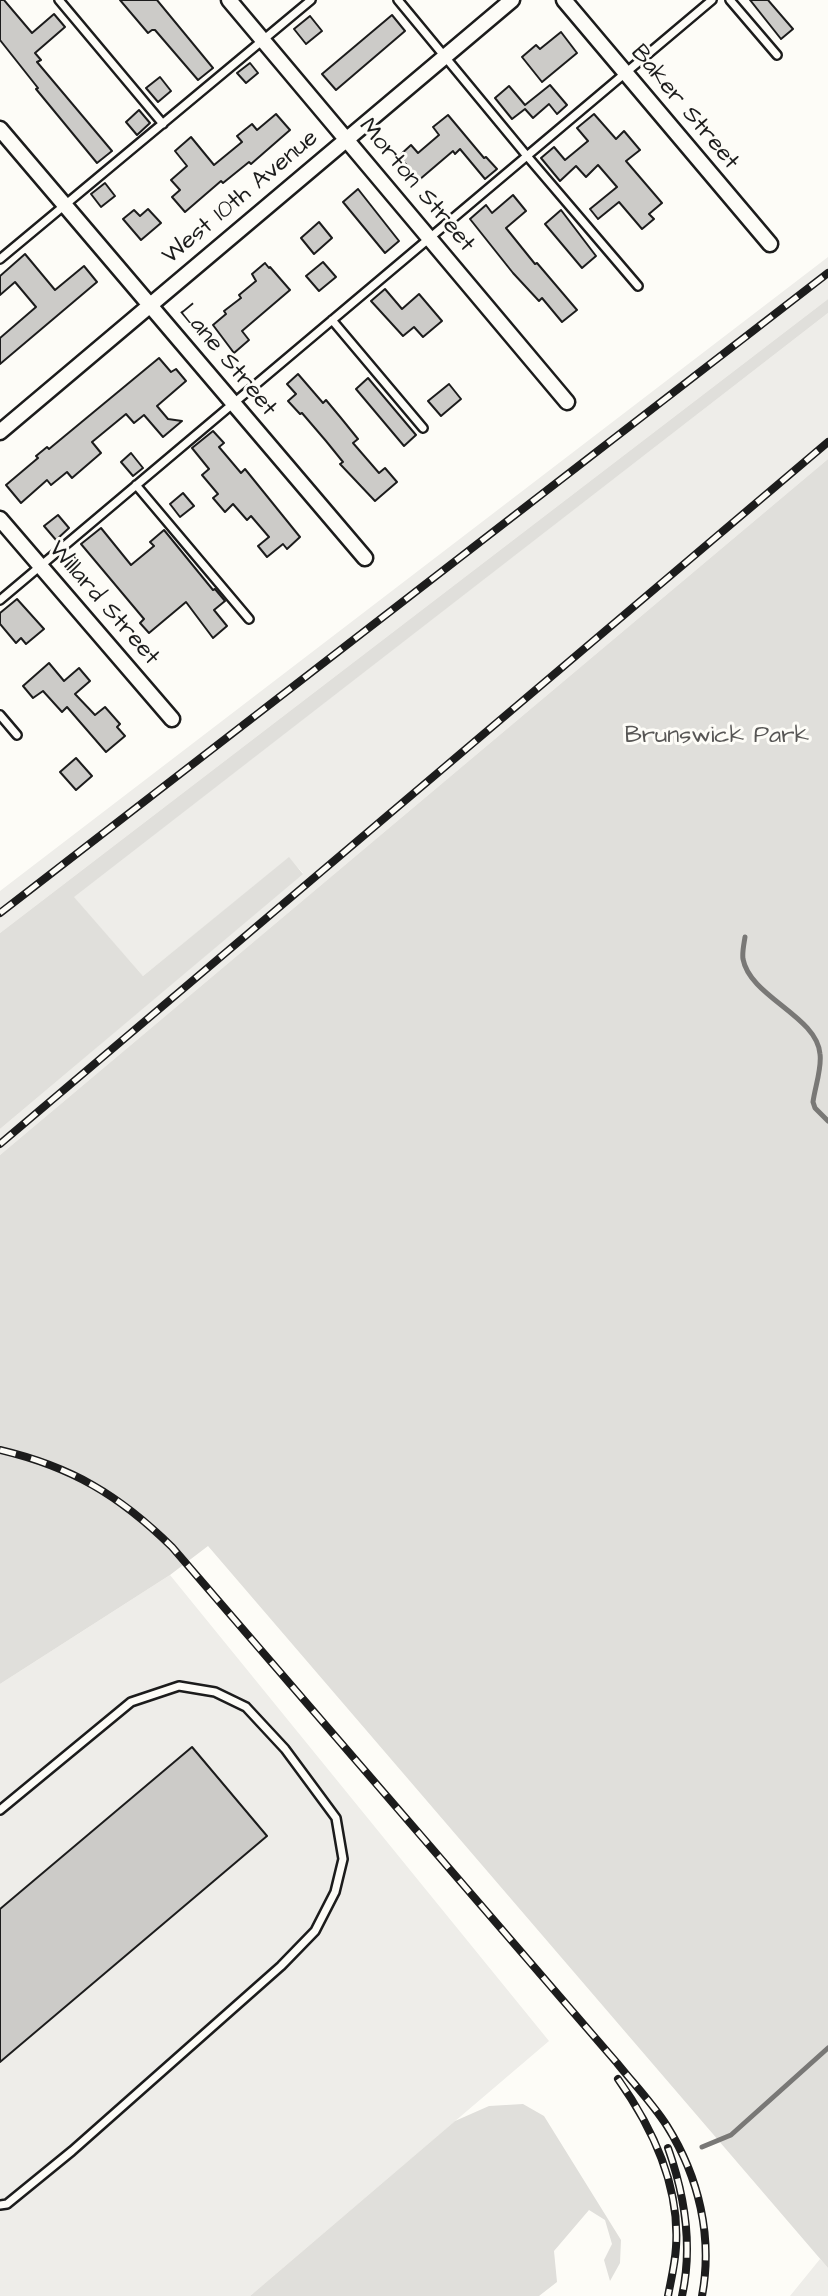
<!DOCTYPE html>
<style>
body{margin:0}
canvas{display:block;background:#fdfcf7}
</style>
<canvas width="828" height="2296"></canvas>
<script>
const c = document.querySelector('canvas').getContext('2d');
c.lineJoin = 'round';
function fill(path, color) { c.fillStyle = color; c.fill(path, 'evenodd'); }
function trace(path, color, width, dash) { c.strokeStyle = color; c.lineWidth = width; c.lineCap = dash ? 'butt' : 'round'; c.setLineDash(dash || []); c.stroke(path); }
function write(font, color, halo, rows, align = 'center') {
  c.font = font + ' "Architects Daughter",sans-serif'; c.lineWidth = 6; c.setLineDash([]); c.textBaseline = 'middle'; c.strokeStyle = halo; c.fillStyle = color; for (const [text, x, y, turn = 0] of rows) {
    c.save(); c.translate(x, y); c.rotate((+turn || 0) * Math.PI / 180); c.textAlign = isNaN(turn) ? turn : align; if (halo) c.strokeText(text, 0, 0); c.fillText(text, 0, 0); c.restore();
  }
}
const built = new Path2D(`
 M828,257V299L0,933V891Z
 M828,313V459L0,1155V1129L303,873L289,858L143,976L73,897Z
 M170,1575L549,2041L250,2296H0V1684Z
 M820,2259L828,2268V2296H790Z`);
const green = new Path2D(`
 M828,299V313L74,897L143,976L289,857L303,874L0,1129V933Z
 M828,459V2268L208,1546L170,1575L0,1684V1155Z
 M523,2104L544,2116L621,2240L620,2263L610,2281L604,2260L612,2244L605,2220L589,2210L554,2251L557,2282L539,2296H250L455,2121L489,2106Z`);
const stream = new Path2D(`
 M745,937C744,944 742,952 743,959C750,997 817,1016 820,1054C822,1068 815,1087 813,1102L815,1108L828,1121
 M702,2147L731,2135L828,2048`);
const building = new Path2D(`
 M0,0H4L32,33L54,14L65,27L35,53L41,60L37,62L112,151L97,163L36,89L38,88L0,40Z
 M120,0H157L213,68L198,80L155,30H152L148,33Z
 M750,0H768L793,29L781,39Z
 M392,15L405,31L336,90L322,74Z
 M310,16L322,31L306,44L294,29Z
 M561,32L577,53L542,82L522,57L536,45L540,49Z
 M250,63L258,73L246,83L237,73Z
 M160,77L171,91L158,102L146,88Z
 M550,85L567,105L557,114L549,104L533,118L525,109L512,119L495,98L509,86L525,105Z
 M139,110L150,123L137,135L126,122Z
 M276,114L290,130L251,164L249,162L223,183L221,181L185,212L172,197L180,190L171,180L187,166L175,151L191,137L214,165L242,142L237,136L252,124L257,130Z
 M594,114L616,139L624,131L640,150L626,161L662,203L649,214L654,219L642,229L619,202L598,219L590,209L617,187L598,165L586,177L576,166L560,181L541,158L554,147L565,160L588,141L577,128Z
 M448,115L484,158L486,157L497,169L485,179L460,149L455,154L453,151L419,180L399,156L411,145L418,153L439,135L433,127Z
 M105,183L115,196L101,207L91,194Z
 M358,189L399,241L385,253L343,202Z
 M513,195L526,211L506,228L535,264L537,263L577,310L562,322L542,298L539,301L513,273L470,219L486,205L492,213Z
 M148,209L161,223L141,240L123,219L134,210L140,216Z
 M561,210L596,256L582,268L545,224Z
 M319,222L332,238L314,254L301,238Z
 M25,254L55,290L84,266L97,282L0,364V338L36,307L15,282L0,295V276Z
 M323,262L336,277L319,291L306,276Z
 M265,263L269,268L270,267L290,290L242,331L249,340L234,353L213,325L226,314L224,311L241,298L239,295L256,281L252,274Z
 M385,289L402,309L419,294L442,321L423,337L414,327L403,336L371,301Z
 M159,358L171,372L176,369L186,381L157,406L168,419L182,421L163,437L144,415L134,423L126,414L92,442L101,453L72,478L67,472L51,485L47,480L21,503L6,485L38,458L36,456L47,447L49,449Z
 M298,374L323,403L326,400L341,418L358,439L353,443L379,473L385,468L397,482L375,501L340,464L343,462L326,441L302,413L300,414L288,401L296,394L287,384Z
 M368,378L416,435L404,446L356,389Z
 M449,384L461,399L441,416L428,401Z
 M213,431L224,443L219,447L241,473L245,469L300,537L287,549L283,544L267,557L258,546L269,537L251,516L247,520L233,504L225,512L213,498L218,494L202,475L209,469L192,448Z
 M131,453L143,468L133,476L121,462Z
 M183,493L194,506L180,517L170,504Z
 M58,515L69,528L56,540L44,526Z
 M101,528L131,565L154,546L150,542L164,530L213,590L215,589L225,601L214,610L227,626L213,638L186,602L149,633L140,623L144,619L81,544Z
 M17,599L44,629L26,644L21,638L16,643L0,624V613Z
 M49,663L64,681L79,668L90,681L75,694L95,715L105,707L120,724L117,727L125,736L106,752L67,707L62,712L43,691L33,698L23,686Z
 M76,758L92,776L76,790L60,772Z
 M192,1747L267,1836L0,2062V1909Z`);
const lane = new Path2D(`
 M59,0L163,124
 M398,0L527,156L638,286
 M730,0L777,55
 M0,259L311,0
 M332,320L423,428
 M136,485L249,619
 M0,600L712,0
 M0,715L17,735
 M0,1810L131,1702L179,1686L215,1692L246,1707L285,1749L336,1818L343,1859L335,1892L315,1931L281,1966L72,2151L7,2204L0,2205`);
const street = new Path2D(`
 M229,0L567,402
 M564,0L770,244
 M0,129L365,558
 M0,432L512,0
 M0,519L172,719`);
const rail = new Path2D(`
 M0,913L828,273
 M0,1144L828,442
 M0,1450C72,1467 119,1495 172,1547L617,2063C633,2083 653,2104 667,2126C699,2177 713,2237 702,2296
 M618,2079C652,2127 680,2186 676,2247C675,2264 671,2280 668,2296
 M668,2148C685,2196 693,2246 682,2296`);
const streetNames = [
 ["Baker Street",684,108,50],
 ["Morton Street",416,186,50],
 ["West 10th Avenue",241,198,-40],
 ["Lane Street",227,361,50],
 ["Willard Street",103,604,49]
];
const parkNames = [
 ["Brunswick Park",717,737]
];
fill(built, '#eeede9');
fill(green, '#e0dfdb');
trace(stream, '#797876', 5);
fill(building, '#cccbc8');
trace(building, '#1c1c1c', 2);
trace(lane, '#1c1c1c', 12);
trace(street, '#1c1c1c', 19);
trace(lane, '#fdfcf7', 7);
trace(street, '#fdfcf7', 14);
trace(rail, '#1c1c1c', 8);
trace(rail, '#fdfcf7', 5, [16]);
write('24px', '#1c1c1c', '#fdfcf7', streetNames);
write('24px', '#575655', '#fdfcf7', parkNames);
</script>
